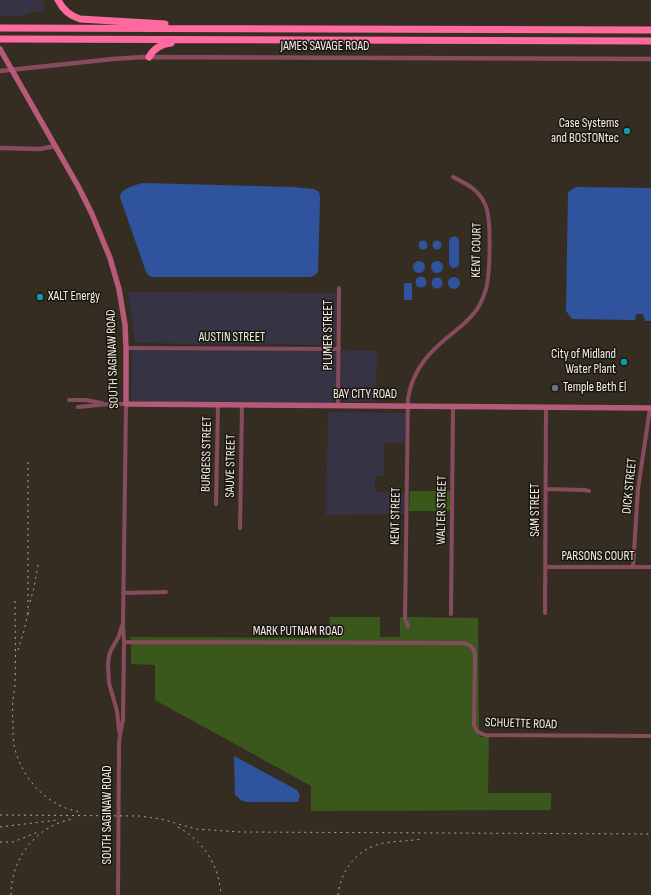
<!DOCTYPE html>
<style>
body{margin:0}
canvas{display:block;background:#352d21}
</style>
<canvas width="651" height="895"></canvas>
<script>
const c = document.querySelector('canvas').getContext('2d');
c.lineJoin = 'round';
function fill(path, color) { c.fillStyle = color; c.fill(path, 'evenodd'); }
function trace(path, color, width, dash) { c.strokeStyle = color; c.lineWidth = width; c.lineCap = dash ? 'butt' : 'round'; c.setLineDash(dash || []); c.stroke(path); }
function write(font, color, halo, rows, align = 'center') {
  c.font = font + ' "Sofia Sans Condensed",sans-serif'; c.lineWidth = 3; c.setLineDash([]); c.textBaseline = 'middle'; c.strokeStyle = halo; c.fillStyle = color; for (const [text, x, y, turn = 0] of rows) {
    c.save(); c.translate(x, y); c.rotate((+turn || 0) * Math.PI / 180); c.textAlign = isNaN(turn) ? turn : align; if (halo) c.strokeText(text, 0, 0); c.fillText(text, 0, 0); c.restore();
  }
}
const commercial = new Path2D(`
 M0,0H44L43,12H31L21,16H0Z
 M127,292L337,293L336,343V345L135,343L131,310Z
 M135,350H334L337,354L336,399L335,401L332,403L132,401L131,397L132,351Z
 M344,350L377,351L376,401H346L343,399L341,395V353Z
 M328,412L406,413L405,443H384V476H375V492L405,493V514L326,515Z`);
const green = new Path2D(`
 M410,491H450V511H409Z
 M330,617H380V637H400V617L478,618L479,737H489L488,793H551V810L311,811V786L155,700V665L131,664V644L130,637L329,638Z`);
const water = new Path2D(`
 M143,183L292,187L314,189L319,192L320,198L318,272L315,275L310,277H153L149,276L146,272L120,197C120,196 120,195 121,194C122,189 138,184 143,183Z
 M576,187L651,188V321H645V318H644L643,314H636L635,320L572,319L566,311L568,192Z
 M455,236L458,238L459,241V264L457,267L454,268L451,267L449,264V241L450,238Z
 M432.5 245a4.5 4.5 0 1 1 9 0a4.5 4.5 0 1 1-9 0Z
 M418.5 245a4.5 4.5 0 1 1 9 0a4.5 4.5 0 1 1-9 0Z
 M413 267a6 6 0 1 1 12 0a6 6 0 1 1-12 0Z
 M431 267a6 6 0 1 1 12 0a6 6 0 1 1-12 0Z
 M415.5 282a5.5 5.5 0 1 1 11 0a5.5 5.5 0 1 1-11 0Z
 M448 283a6 6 0 1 1 12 0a6 6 0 1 1-12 0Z
 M431.5 283a5.5 5.5 0 1 1 11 0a5.5 5.5 0 1 1-11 0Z
 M404,283H412V300H404Z
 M234,756L297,790L300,795L298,802H246L241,800L235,795Z`);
const minor = new Path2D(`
 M126,348L339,349
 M69,400H85L102,403
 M338,406L339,288
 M78,407L109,404H126L123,625L124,642L123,720L120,735L119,744L118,895
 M546,489L584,490L589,491
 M216,504L218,405
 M240,528L242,405
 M545,567H651
 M633,567L638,489L650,408
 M123,593L166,592
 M545,613L546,407
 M451,614L453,407
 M408,626L405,619L408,398C413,368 431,350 454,332C463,325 473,317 479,306C482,301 484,295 486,289C490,273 492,219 485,204C478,189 467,184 453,177
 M124,642L462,643C469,644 473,646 475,654L474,725C476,731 478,733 485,735L651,736
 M119,731L117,711L109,683L108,665L109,656L111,650L118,638L122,626`);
const tertiary = new Path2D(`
 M0,71L113,59L143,57L651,59
 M0,148L40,149L55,146`);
const secondary = new Path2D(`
 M0,49L78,186L92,214L110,258L119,289L125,325L126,348V404L651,408`);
const motorway = new Path2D(`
 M58,0C63,10 70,16 80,19L165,24
 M0,28L651,30
 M0,39L651,41
 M149,57C154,48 161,44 171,43`);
const rail = new Path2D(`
 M15,601C15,627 16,654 15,681C15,687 14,693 13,699C12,709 13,719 13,729C13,734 13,740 14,745C21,778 47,807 81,812
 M30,602L34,588L38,565
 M28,614V458
 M18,650L24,631L29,609
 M0,815L139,816L161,819L196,829L240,832L651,834
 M0,827L58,820
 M178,827C204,842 219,865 221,895
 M0,842H13L38,832
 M11,895C11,866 27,838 54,825C59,822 66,821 72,819
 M338,895C341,869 358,848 384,843C397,841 409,841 422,839`);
const markers = [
 [627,131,4,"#0f9aa8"],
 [40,297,4,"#0f9aa8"],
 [624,362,4,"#0f9aa8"],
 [555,388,4,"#6b7280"]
];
const streetNames = [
 ["JAMES SAVAGE ROAD",325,47],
 ["KENT COURT",477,250,-89],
 ["PLUMER STREET",329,335,-90],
 ["AUSTIN STREET",232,338],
 ["SOUTH SAGINAW ROAD",113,359,-92],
 ["BAY CITY ROAD",365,395],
 ["BURGESS STREET",207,454,-89],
 ["SAUVE STREET",231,466,-89],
 ["DICK STREET",630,486,-84],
 ["WALTER STREET",442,510,-89],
 ["SAM STREET",536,510,-90],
 ["KENT STREET",396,516,-89],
 ["PARSONS COURT",598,557],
 ["MARK PUTNAM ROAD",298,632],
 ["SCHUETTE ROAD",521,724,2],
 ["SOUTH SAGINAW ROAD",108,815,-90]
];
const poiNames = [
 ["Case Systems",619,124],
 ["and BOSTONtec",619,139],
 ["XALT Energy",48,297,"left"],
 ["City of Midland",616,355],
 ["Water Plant",616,370],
 ["Temple Beth El",563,388,"left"]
];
fill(commercial, '#363344');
fill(green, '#3a581b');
fill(water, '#2f549d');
trace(minor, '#874b5e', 4);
trace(tertiary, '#874b5e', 4.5);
trace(secondary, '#b75979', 5.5);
trace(motorway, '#fe6a9f', 7);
trace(rail, '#aba59c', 1, [2, 4]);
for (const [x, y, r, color] of markers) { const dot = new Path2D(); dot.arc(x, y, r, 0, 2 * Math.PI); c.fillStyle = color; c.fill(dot); trace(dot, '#191610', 1.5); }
write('13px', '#f5f0e8', '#191610', streetNames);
write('13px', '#f5f0e8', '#191610', poiNames, 'right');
</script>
